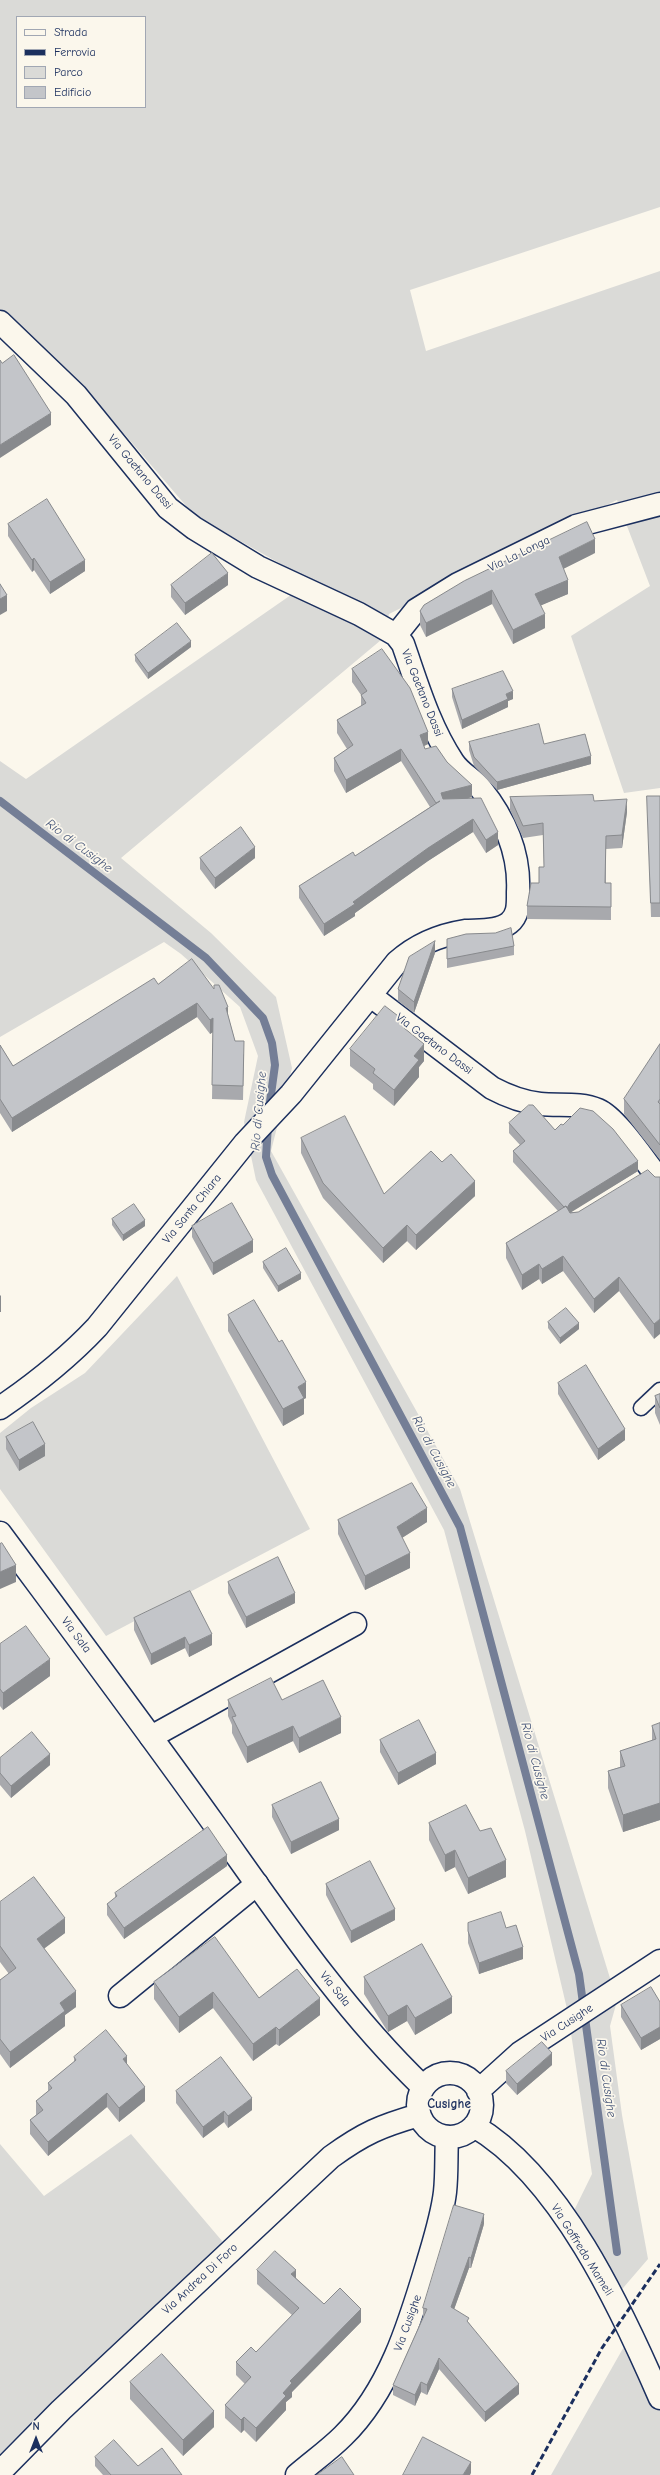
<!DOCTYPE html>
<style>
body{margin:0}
#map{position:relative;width:660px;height:2475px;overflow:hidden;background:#fbf7ec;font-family:"Comic Neue",sans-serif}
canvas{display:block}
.legend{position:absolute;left:16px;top:16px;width:130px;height:92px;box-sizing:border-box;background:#fbf7ec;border:1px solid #a1a7b3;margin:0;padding:5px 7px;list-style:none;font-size:12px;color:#1b2f5e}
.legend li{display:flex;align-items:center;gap:8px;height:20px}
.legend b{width:20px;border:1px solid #a1a7b3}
.north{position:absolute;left:16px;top:2419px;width:40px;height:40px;-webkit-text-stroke:3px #fbf7ec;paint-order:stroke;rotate:0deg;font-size:11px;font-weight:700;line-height:16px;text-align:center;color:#1b2f5e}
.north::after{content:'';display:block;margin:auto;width:14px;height:18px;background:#1b2f5e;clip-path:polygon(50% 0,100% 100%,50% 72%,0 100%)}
</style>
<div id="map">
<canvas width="660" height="2475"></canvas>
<ul class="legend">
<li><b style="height:5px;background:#fbf7ec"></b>Strada</li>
<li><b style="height:5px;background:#1b2f5e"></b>Ferrovia</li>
<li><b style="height:11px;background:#dadad7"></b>Parco</li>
<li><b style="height:11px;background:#c3c5c9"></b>Edificio</li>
</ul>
<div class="north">N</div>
</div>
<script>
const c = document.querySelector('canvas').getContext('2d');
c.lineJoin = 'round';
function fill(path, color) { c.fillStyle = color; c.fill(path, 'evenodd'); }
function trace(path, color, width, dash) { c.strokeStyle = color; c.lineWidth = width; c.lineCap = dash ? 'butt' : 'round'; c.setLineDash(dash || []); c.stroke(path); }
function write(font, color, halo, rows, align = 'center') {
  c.font = font + ' "Comic Neue",sans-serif'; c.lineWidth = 3.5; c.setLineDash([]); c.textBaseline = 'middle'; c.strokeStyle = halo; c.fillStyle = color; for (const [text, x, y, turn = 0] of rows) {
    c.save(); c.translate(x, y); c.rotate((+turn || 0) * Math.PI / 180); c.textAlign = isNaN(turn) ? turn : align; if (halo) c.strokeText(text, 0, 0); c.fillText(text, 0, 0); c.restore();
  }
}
const green = new Path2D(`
 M0,0H660V207L410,290L426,351L660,271V788L624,793L571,636L650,586L617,500L389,614L381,640L121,858L211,933L276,997L292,1068L271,1151L460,1489L617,2001L610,2026L622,2115L648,2259L605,2309L564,2231L592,2174L568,2013L525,1831L444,1530L256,1180L244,1122L258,1056L240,1007L181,954L164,942L0,1037V761L26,779L311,581L194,515L77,379L0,325ZM17,17H145V107H17Z
 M177,1276L310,1529L106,1636L0,1489V1433L31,1408L85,1373Z
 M131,2134L234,2255L0,2465V2144L44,2196Z
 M634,2329L660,2406V2475H551Z`);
const stream = new Path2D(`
 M0,801L206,958L263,1018L272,1043L275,1065L269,1109
 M268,1125L266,1157L272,1175L460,1527L579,1974L617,2252`);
const lane = new Path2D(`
 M641,1408L660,1390`);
const street = new Path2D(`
 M0,322L76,395L168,508L194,528L258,567L359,614L396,635L403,644C417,684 429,726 453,762C460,773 473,779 481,789C505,819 520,854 518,892C518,903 519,915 509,923C498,932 478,930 465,931C440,935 416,945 397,962L291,1094L245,1143L97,1327C68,1358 35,1384 0,1408
 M396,635L416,610L458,584L576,526L660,504
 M371,996L492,1088C507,1096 523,1102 540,1104C559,1106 580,1102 598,1110C617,1118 646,1163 660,1180
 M151,1737L355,1624
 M120,1996L257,1884
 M297,2475C312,2462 329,2450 343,2436C389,2391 409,2325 427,2265C434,2241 442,2217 445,2192C447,2174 446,2155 447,2137`);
const secondary = new Path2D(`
 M0,1533C72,1630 144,1726 214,1824C279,1915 342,2009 423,2087
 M418 2105a32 32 0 1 1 64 0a32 32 0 1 1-64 0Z
 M478,2091L520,2053L660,1961
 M474,2126C560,2176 621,2308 660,2398
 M0,2472L61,2410L331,2157C364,2133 381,2126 419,2115`);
const rail = new Path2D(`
 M532,2475L602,2348L660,2264`);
const wall = new Path2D(`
 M8,524L85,571L50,594L34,570L32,572L8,536Z
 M595,553L563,569L568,594L541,605L545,628L513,644L492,604L426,637L420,625V611Z
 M171,585H228L185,615L171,597Z
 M191,647L148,679L135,661V655Z
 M352,669L428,744L424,746L425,749L447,762L472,797L468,798L498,845L486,853L473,832L428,861L355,913V916L324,936L299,898V886L355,856L430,807L401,761L346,793L334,771V758L347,749L337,733V720L361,706V695L352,682Z
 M452,689L513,699L508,701V707L462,729L452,697Z
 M469,742L544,744L591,764L497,790L474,766L469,750Z
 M647,796H660V917H651Z
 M510,797L594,801L627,812L622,848L606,849V883H611V920L527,919V906L539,883L544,867L543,835L523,838L510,810Z
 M200,858H255L215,889L200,869Z
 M447,939L514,946V955L447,968Z
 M435,953L414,1013L398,1001V989Z
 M158,984L228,1015L235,1041L244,1055L243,1100L212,1099L213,1032L210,1034L197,1017L12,1132L0,1113V1045L13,1066Z
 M406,1030L424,1061L419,1067V1077L394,1106L373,1089V1084L350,1066V1049Z
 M660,1044V1160L624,1114V1099Z
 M509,1123L555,1130L563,1125L638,1171L570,1212H578L655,1177L654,1339L619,1291L594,1313L563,1271L542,1284L539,1279L522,1290L506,1258V1243L558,1211L513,1162V1151L520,1145L509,1133Z
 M301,1138L384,1194L442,1162L475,1196L416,1250L407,1241L383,1263L323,1198L301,1153Z
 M112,1219L145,1226L123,1241L112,1225Z
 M192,1226L253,1252L213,1275L192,1237Z
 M263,1262L301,1279L278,1292L263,1268Z
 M228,1315L279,1342L306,1398L304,1399V1414L283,1426L228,1331Z
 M548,1322L579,1329L560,1344L548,1328Z
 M558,1383L625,1440L598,1460L558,1394Z
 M660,1394V1425L655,1413V1396Z
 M6,1437L45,1456L19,1471L6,1449Z
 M338,1520L427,1522L402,1538L410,1568L365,1590L338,1534Z
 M228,1582L295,1603L246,1628L228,1593Z
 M134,1618L212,1645L189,1657L185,1648L151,1665L134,1630Z
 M0,1644L50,1676L3,1710L0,1706Z
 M228,1700H282L341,1733L299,1753L293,1741L247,1763L232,1733V1725L228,1716Z
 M660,1723V1820L623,1832L608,1788V1771L620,1767V1751L652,1741V1726Z
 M380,1740L436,1764L398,1785L380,1752Z
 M0,1758L50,1765L11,1798L0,1785Z
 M272,1805L339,1830L291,1854L272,1817Z
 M429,1823L480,1831L506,1877L468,1894L455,1867L445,1872L429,1840Z
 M227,1866L124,1939L107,1915V1904L115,1898V1893Z
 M326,1884L395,1920L351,1943L326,1895Z
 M0,1902L65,1933L44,1948L76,2007L65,2015V2026L10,2068L0,2054V1980L9,1974L0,1962Z
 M468,1923L506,1928L523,1959L479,1974L468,1943Z
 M364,1977L452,2013L415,2035L407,2021L388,2032L364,1994Z
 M154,1982L259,1998L320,2015L279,2046L276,2044L253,2061L213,2008L179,2033L154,1999Z
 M660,2002V2039L641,2050L621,2017V2005Z
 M74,2057L127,2065L145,2101L119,2122L107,2107L48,2156L30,2134V2120L36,2115V2101L48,2091V2083L74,2062Z
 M552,2065L517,2095L506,2083V2071Z
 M176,2091L252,2110L228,2128L224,2122L203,2138L176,2103Z
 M484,2224L471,2268H469L454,2309L469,2323L519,2394L485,2422L439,2369L427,2395L421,2392L415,2406L393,2395V2385L423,2317V2308Z
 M257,2270L296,2278L324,2304L361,2322L292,2392V2397L286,2402V2410L256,2442L244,2430L241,2433L225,2418V2405L245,2384L236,2375V2362L256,2352L292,2315L257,2284Z
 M130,2382L214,2427L183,2456L130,2399Z
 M95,2457L138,2466L182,2475H103L95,2466Z`);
const shadedWall = new Path2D(`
 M51,413V425L0,458V445Z
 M595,539V553L559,571V557Z
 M34,558V570L32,572V560Z
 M85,560V571L50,594V582Z
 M228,573V585L185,615V603Z
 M568,580V594L535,608V594Z
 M492,590V604L426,637V623Z
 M7,595V611L0,615V599Z
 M545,614V628L513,644V630Z
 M191,641V647L148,679V673Z
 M513,691V699L508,701V707L462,729V720L506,694Z
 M428,732V744L420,748V735Z
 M401,749V761L346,793V780Z
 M591,756V764L497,790V782Z
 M472,785V797L441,806V793Z
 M627,799V812L622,848V835Z
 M473,819V832L428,861L355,913V916L324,936V924L353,902L428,848Z
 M498,832V845L486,853V840Z
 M255,847V858L215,889V878Z
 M435,941V953L414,1013V1002Z
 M197,1003V1017L12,1132V1118Z
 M228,1007V1021L226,1008Z
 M213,1018V1032L210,1034V1020Z
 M406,1022V1038L404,1028Z
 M424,1044V1061L419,1067V1077L394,1106V1090L414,1056Z
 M638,1161V1171L570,1213L566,1209L570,1203Z
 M475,1181V1196L416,1250V1235Z
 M145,1220V1226L123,1241V1235Z
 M407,1225V1241L383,1263V1248Z
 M253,1240V1252L213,1275V1263Z
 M563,1256V1271L542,1284V1269Z
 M539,1264V1279L522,1290V1275Z
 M301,1273V1279L278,1292V1286Z
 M619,1277V1291L594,1313V1299Z
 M1,1295V1312H0V1296Z
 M660,1319V1334L654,1339V1324Z
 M579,1323V1329L560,1344V1338Z
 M306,1382V1398L304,1399V1414L283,1426V1409L298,1387Z
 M625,1429V1440L598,1460V1449Z
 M45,1444V1456L19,1471V1460Z
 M427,1508V1522L397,1541V1527Z
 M410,1553V1568L365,1590V1576Z
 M16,1565V1582L0,1589V1572Z
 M295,1593V1603L246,1628V1617Z
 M212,1634V1645L189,1657V1645Z
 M185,1637V1648L151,1665V1654Z
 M50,1659V1676L3,1710V1693Z
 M341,1717V1733L299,1753V1738Z
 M293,1726V1741L247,1763V1747Z
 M436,1753V1764L398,1785V1773Z
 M50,1754V1765L11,1798V1786Z
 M660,1803V1820L623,1832V1815Z
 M339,1819V1830L291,1854V1842Z
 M455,1850V1867L445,1872V1855Z
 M227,1855V1866L124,1939V1928Z
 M506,1860V1877L468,1894V1878Z
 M395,1909V1920L351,1943V1931Z
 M65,1918V1933L37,1954V1939Z
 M523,1947V1959L479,1974V1963Z
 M76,1991V2007L65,2015V2026L10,2068V2052L60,2003Z
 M213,1992V2008L179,2033V2017Z
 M452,1997V2013L415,2035V2018Z
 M320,1998V2015L279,2046V2030Z
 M407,2005V2021L388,2032V2016Z
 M276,2027V2044L253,2061V2044Z
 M660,2027V2039L641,2050V2038Z
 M552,2053V2065L517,2095V2084Z
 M127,2056V2070L123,2059Z
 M145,2087V2101L119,2122V2108Z
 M107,2093V2107L48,2156V2142Z
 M252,2098V2110L228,2128V2116Z
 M224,2111V2122L203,2138V2127Z
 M484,2214V2224L471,2268V2258Z
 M469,2257V2268L451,2318V2307Z
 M296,2270V2283L291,2274Z
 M361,2309V2322L292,2392V2397L286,2402V2410L256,2442V2428L283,2393L290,2381Z
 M439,2358V2369L427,2395V2385Z
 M421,2382V2392L415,2406V2395Z
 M519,2384V2394L485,2422V2412Z
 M214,2411V2427L183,2456V2440Z
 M244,2417V2430L241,2433V2420Z
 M471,2462V2473L470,2475H463Z`);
const building = new Path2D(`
 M14,355L51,413L0,445V360L2,363Z
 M47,499L85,560L50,582L34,558L32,560L8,524Z
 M587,522L595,539L559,557L568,580L535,594L545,614L513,630L492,590L426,623L420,611L424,605L464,581Z
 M212,553L228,573L185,603L171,585Z
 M0,584L7,595L0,599Z
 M177,623L191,641L148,673L135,655Z
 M382,649L410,688L428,732L420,735L425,749L436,746L447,762L472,785L441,793L443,799L481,798L498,832L486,840L473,819L428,848L353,902L355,904L324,924L299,886L353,852L355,856L440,801L436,803L401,749L346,780L334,758L353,745L337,720L366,703L361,695L367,691L352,669Z
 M503,671L513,691L506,694L508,699L462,720L452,689Z
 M539,724L544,744L585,734L591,756L497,782L474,757L469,742Z
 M593,795L594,801L627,799L622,835L606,836L605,883H611V907L527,906L531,883H539V867H544L543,823L523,826L510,797Z
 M647,796H660V903H651Z
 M241,827L255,847L215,878L200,858Z
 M511,928L514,946L447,959V939L466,934L495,933Z
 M435,941L414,1002L398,989L409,957Z
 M192,959L214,989V985H219L228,1007L226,1008L235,1041H244L243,1086L212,1085L213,1018L210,1020L197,1003L12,1118L0,1099V1045L13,1066L154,978L158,984Z
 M385,1006L406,1022L404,1028L424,1044L414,1056L419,1060L394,1090L373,1073L375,1069L350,1049Z
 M660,1044V1099L658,1102L660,1104V1145L624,1099Z
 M529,1105H533L555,1130L561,1124L563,1125L580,1108L593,1111L613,1129L638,1161L570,1203L567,1208L566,1206L564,1207L513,1151L525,1141L509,1123Z
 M345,1116L384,1194L431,1151L442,1162L451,1154L475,1181L416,1235L407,1225L383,1248L323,1183L301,1138Z
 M648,1170L655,1177H660V1319L654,1324L619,1277L594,1299L563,1256L542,1269L539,1264L522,1275L506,1243L566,1206L570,1213L578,1212Z
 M232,1203L253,1240L213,1263L192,1226Z
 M134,1204L145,1220L123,1235L112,1219Z
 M286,1248L301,1273L278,1286L263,1262Z
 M254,1300L279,1342L282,1340L306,1382L298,1387L304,1398L283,1409L228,1315Z
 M566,1308L579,1323L560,1338L548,1322Z
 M586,1365L625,1429L598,1449L558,1383Z
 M660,1394V1408L655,1396Z
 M33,1422L45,1444L19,1460L6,1437Z
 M412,1483L427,1508L397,1527L410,1553L365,1576L338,1520Z
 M2,1543L16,1565L0,1572V1544Z
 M278,1557L295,1593L246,1617L228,1582Z
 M190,1591L212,1634L189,1645L185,1637L151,1654L134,1618Z
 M26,1626L50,1659L3,1693L0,1689V1644Z
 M271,1678L282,1700L323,1680L341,1717L299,1738L293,1726L247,1747L232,1717L236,1716L228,1700Z
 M419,1720L436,1753L398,1773L380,1740Z
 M660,1723V1803L623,1815L608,1771L625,1766L620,1751L656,1739L652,1726Z
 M32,1732L50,1754L11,1786L0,1773V1758Z
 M321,1782L339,1819L291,1842L272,1805Z
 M466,1805L480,1831L491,1828L506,1860L468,1878L455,1850L445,1855L429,1823Z
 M208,1827L227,1855L124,1928L107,1904L117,1896L115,1893Z
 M370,1861L395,1909L351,1931L326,1884Z
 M34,1877L65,1918L37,1939L76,1991L60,2003L65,2011L10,2052L0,2039V1980L16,1968L0,1946V1902Z
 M501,1912L506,1928L516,1925L523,1947L479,1963L468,1931V1923Z
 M215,1937L259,1998L297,1969L320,1998L279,2030L276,2027L253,2044L213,1992L179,2017L154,1982Z
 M422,1944L452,1997L415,2018L407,2005L388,2016L364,1977Z
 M651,1987L660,2002V2027L641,2038L621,2005Z
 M106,2030L127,2056L123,2059L145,2087L119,2108L107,2093L48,2142L30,2120L43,2110L36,2101L52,2088L48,2083L76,2060L74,2057Z
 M542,2042L552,2053L517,2084L506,2071Z
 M221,2057L252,2098L228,2116L224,2111L203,2127L176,2091Z
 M454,2205L484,2214L471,2258L469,2257L451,2307L469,2318L467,2321L519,2384L485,2412L439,2358L427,2385L421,2382L415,2395L393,2385L427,2309L423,2308Z
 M275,2251L296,2270L291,2274L324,2304L340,2288L361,2309L290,2381L292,2383L283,2393L286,2396L256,2428L244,2417L241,2420L225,2405L251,2377L236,2362L251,2347L256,2352L299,2308L257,2270Z
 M162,2354L214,2411L183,2440L130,2382Z
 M423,2437L471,2462L463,2475H403Z
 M114,2440L138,2466L162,2448L182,2475H111L95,2457Z
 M342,2457L354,2475H317Z`);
const streetNames = [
 ["Via Gaetano Dassi",140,472,50],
 ["Via La Longa",519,554,-26],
 ["Via Gaetano Dassi",422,693,68],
 ["Via Gaetano Dassi",434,1044,37],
 ["Via Santa Chiara",192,1209,-51],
 ["Via Sala",76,1635,53],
 ["Via Sala",335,1989,51],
 ["Via Cusighe",567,2023,-33],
 ["Via Goffredo Mameli",582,2250,58],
 ["Via Andrea Di Foro",200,2279,-43],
 ["Via Cusighe",408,2323,-70]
];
const waterNames = [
 ["Rio di Cusighe",79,846,37],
 ["Rio di Cusighe",259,1111,-85],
 ["Rio di Cusighe",434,1452,62],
 ["Rio di Cusighe",535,1761,75],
 ["Rio di Cusighe",606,2078,82]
];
const neighbourhoodNames = [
 ["Cusighe",449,2104]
];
fill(green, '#dadad7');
trace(stream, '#747e96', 8);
trace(lane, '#1b2f5e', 17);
trace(street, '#1b2f5e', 25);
trace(secondary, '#1b2f5e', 25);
trace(lane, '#fbf7ec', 14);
trace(street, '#fbf7ec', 22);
trace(secondary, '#fbf7ec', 22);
trace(rail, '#1b2f5e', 3, [6, 3]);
fill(wall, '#a8a9ad');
fill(shadedWall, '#888a8d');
fill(building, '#c3c5c9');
trace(building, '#888a8d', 1);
write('12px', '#1b2f5e', '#fbf7ec', streetNames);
write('italic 13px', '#47577a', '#fbf7ec', waterNames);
write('bold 13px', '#1b2f5e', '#fbf7ec', neighbourhoodNames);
</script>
